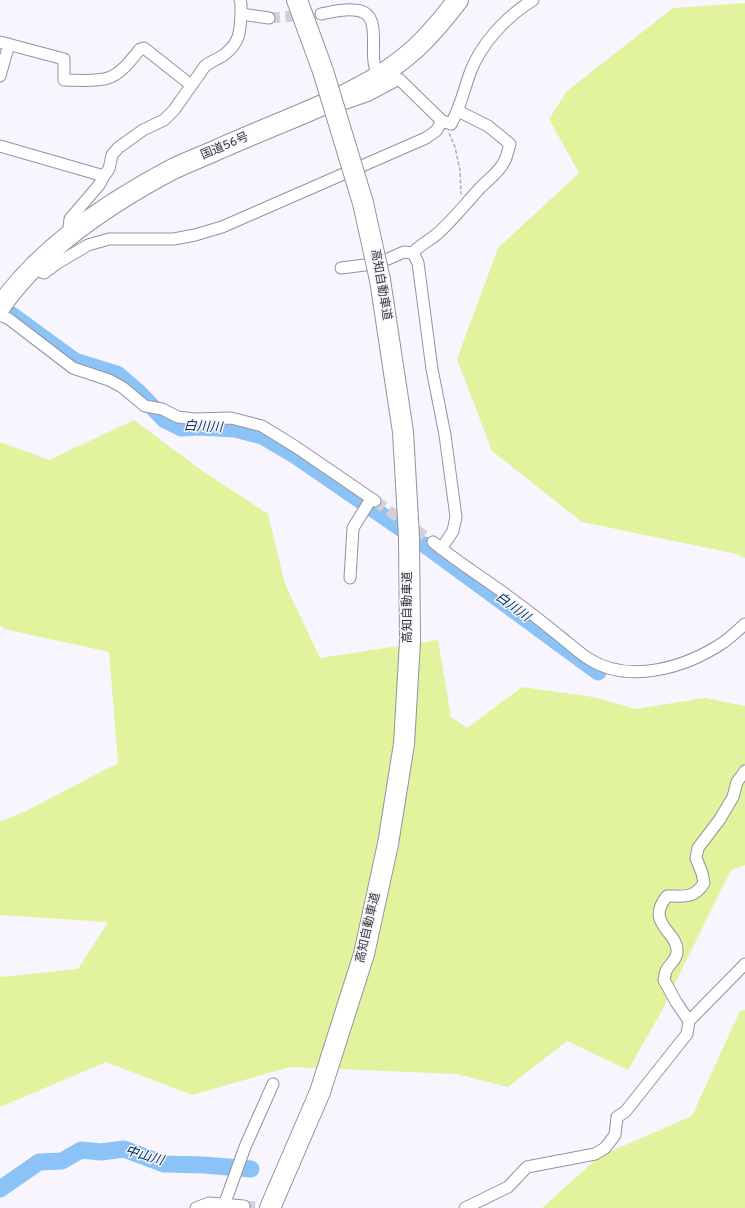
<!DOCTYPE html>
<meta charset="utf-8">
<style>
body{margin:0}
canvas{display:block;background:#f9f5fe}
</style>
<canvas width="745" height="1208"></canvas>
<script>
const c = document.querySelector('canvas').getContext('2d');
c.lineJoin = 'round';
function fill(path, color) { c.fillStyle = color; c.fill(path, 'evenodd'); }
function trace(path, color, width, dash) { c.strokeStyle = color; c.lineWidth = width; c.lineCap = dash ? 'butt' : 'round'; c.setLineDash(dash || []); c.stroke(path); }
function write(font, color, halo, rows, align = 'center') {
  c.font = font + ' Overpass,"Noto Sans JP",sans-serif'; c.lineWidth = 3; c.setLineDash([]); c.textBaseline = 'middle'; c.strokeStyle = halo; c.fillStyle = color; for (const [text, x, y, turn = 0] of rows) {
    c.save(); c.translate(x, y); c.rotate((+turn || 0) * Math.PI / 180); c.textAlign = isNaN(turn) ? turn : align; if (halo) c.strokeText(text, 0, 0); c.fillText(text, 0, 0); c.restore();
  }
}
const green = new Path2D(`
 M745,3V558L737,554L582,522L492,451L457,359L498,248L579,173L549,119L567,91L673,8Z
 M134,420L201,470L268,514L285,584L320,658L438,640L451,717L467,728L522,687L593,697L635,709L705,698L745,706V865L731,870L660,1014L628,1070L567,1041L508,1087L457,1074L290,1067L192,1095L106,1062L0,1107V977L78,969L108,922L0,915V822L26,811L118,763L109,652L4,629L0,625V442L49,460Z
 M745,1010V1208H542L600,1156L692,1116L740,1011Z`);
const river = new Path2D(`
 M12,315L75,361L117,374L138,392L165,420L181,428L198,427L235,429L262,436L296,456L402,529
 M425,545L598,672
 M0,1189L39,1162L62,1161L81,1150L101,1152L124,1149L164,1164L204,1165L251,1169`);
const streetTunnel = new Path2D(`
 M269,18L321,14
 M375,501L433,542
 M244,1206L264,1208`);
const path = new Path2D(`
 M449,133L455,147L460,170L461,194`);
const street = new Path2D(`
 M240,0L241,4V14L269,18
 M321,14C332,12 342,9 353,10C384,10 369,49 375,67C376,70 378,73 379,75
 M0,42L64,59V80C78,80 95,82 108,78C121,74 132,59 140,49L144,48L191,85
 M0,76L9,44
 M346,103L369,95L399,79L442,121L451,124C460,108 464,90 470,73C481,43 507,16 533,0
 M0,146L104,176L99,185L70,219L68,236
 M104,176L109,169L112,155L118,148L143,130L164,120L174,110L205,66C211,61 219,59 225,54C240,42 240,32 241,14
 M413,253C419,245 429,241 437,234C453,220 466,203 481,187C489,179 499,172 504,162C507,157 508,150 510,144L488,126L458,111
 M33,268L44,273L56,264L88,245L109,239H174L195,235L222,227L426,138L436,131L442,121
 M341,268L365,265L388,259L404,252L413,253L418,263L432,369L445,435L456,517L453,531L441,549
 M0,315L9,319L73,368L109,380L122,387L145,406L162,409L178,417L194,419L231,418L262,426L296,447L375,501
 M433,542C460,564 490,582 517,603C534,615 551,629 567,642C574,648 581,654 589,659C630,685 687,667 724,642C731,637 738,630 745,624
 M350,578L353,528L371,499
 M689,1021L676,1002L664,980C665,977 665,973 666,971C669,964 677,960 677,952C679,932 644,924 667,896C684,896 694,899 704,883L702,873L696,858L698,848L720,819L733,797L737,782L745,771
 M196,1208L209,1203L244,1206
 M223,1208L245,1147L273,1084
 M465,1208L508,1187L527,1167L595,1154L605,1148L615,1135L617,1117L625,1112L687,1034L689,1021L745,964`);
const highway = new Path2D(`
 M297,0L323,71
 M0,307C41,248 107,204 171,170C187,162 204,156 221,148C242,139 263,130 285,121C331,102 379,82 416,48C432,33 445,17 458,0
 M270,1208L320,1092L364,954L388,844L404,744L410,641L409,537L403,432L380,280`);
const highwayBridge = new Path2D(`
 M323,71L363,203L380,280`);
const streetNames = [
 ["国道56号",225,147,-23],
 ["高知自動車道",380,285,80],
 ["高知自動車道",409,607,-90],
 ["高知自動車道",369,928,-77]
];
const waterNames = [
 ["白川川",203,428,3],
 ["白川川",512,608,36],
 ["中山川",144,1157,17]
];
fill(green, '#e1f39c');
trace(river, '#8cc3f7', 17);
trace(streetTunnel, '#d2cfd7', 11, [11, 5.5]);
trace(street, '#96919e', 13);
trace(highway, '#96919e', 22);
trace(path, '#afabb3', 1.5, [4, 2]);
trace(street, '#fff', 11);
trace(highway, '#fff', 20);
trace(highwayBridge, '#96919e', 22, []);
trace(highwayBridge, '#fff', 20);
write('12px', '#37353a', '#f9f5fe', streetNames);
write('italic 13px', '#003760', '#f9f5fe', waterNames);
</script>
